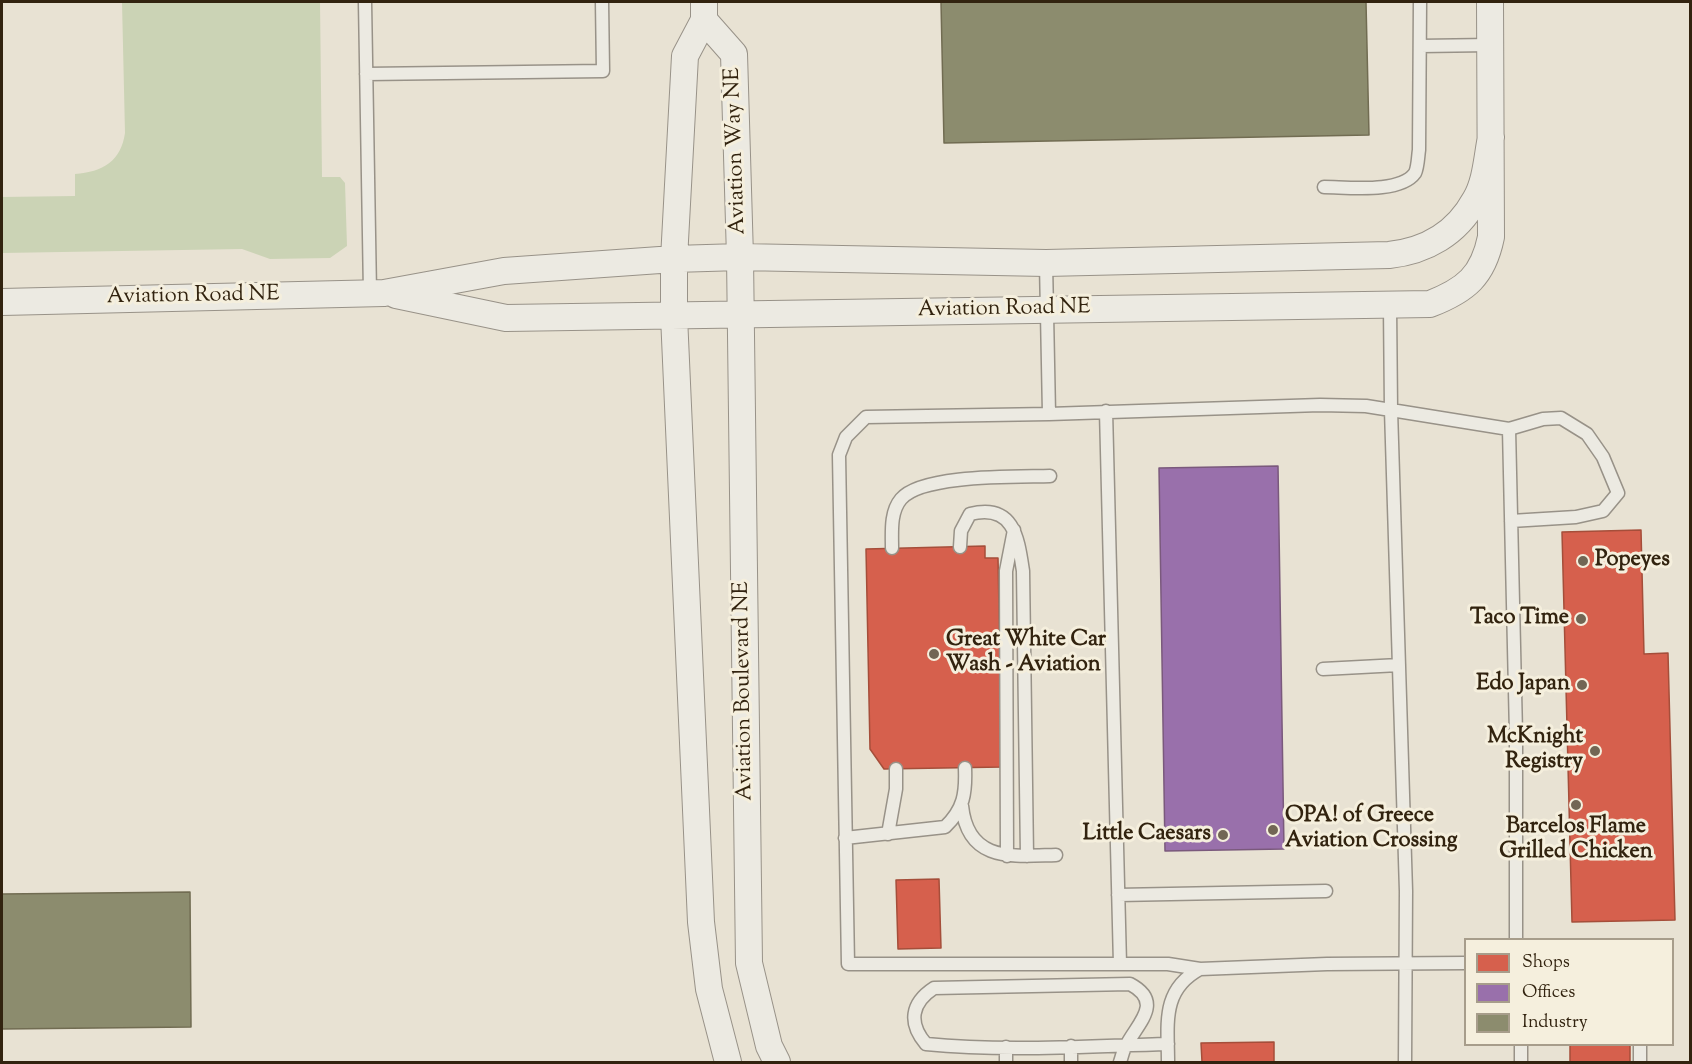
<!DOCTYPE html>
<style>
body{margin:0}
#map{position:relative;width:1692px;height:1064px;overflow:hidden;background:#e8e2d3;font-family:"Sorts Mill Goudy",serif}
canvas{display:block}
.frame{position:absolute;inset:0;border:3px solid #32230f;pointer-events:none}
.legend{position:absolute;left:1464px;top:938px;width:210px;height:108px;box-sizing:border-box;background:#f5efdd;border:2px solid #a79d8b;margin:0;padding:8px 10px;list-style:none;font-size:18px;color:#32230f}
.legend li{display:flex;align-items:center;gap:12px;height:30px}
.legend b{width:30px;border:2px solid #a79d8b}
</style>
<div id="map">
<canvas width="1692" height="1064"></canvas>
<div class="frame"></div>
<ul class="legend">
<li><b style="height:16px;background:#d6604d"></b>Shops</li>
<li><b style="height:16px;background:#9970ab"></b>Offices</li>
<li><b style="height:16px;background:#8c8c6e"></b>Industry</li>
</ul>
</div>
<script>
const c = document.querySelector('canvas').getContext('2d');
c.lineJoin = 'round';
function fill(path, color) { c.fillStyle = color; c.fill(path, 'evenodd'); }
function trace(path, color, width, dash) { c.strokeStyle = color; c.lineWidth = width; c.lineCap = dash ? 'butt' : 'round'; c.setLineDash(dash || []); c.stroke(path); }
function write(font, color, halo, rows, align = 'center') {
  c.font = font + ' "Sorts Mill Goudy",serif'; c.lineWidth = 6; c.setLineDash([]); c.textBaseline = 'middle'; c.strokeStyle = halo; c.fillStyle = color; for (const [text, x, y, turn = 0] of rows) {
    c.save(); c.translate(x, y); c.rotate((+turn || 0) * Math.PI / 180); c.textAlign = isNaN(turn) ? turn : align; if (halo) c.strokeText(text, 0, 0); c.fillText(text, 0, 0); c.restore();
  }
}
const green = new Path2D(`
 M122,2H320L322,177H340L345,183L347,246L330,258L270,259L242,249L2,253V197L75,196V174C103,172 121,161 125,133Z`);
const shops = new Path2D(`
 M1641,530L1644,654L1668,653L1675,920L1572,922L1562,532Z
 M985,546V558H998L1002,767L884,769L870,749L866,549Z
 M939,879L941,948L898,949L896,880Z
 M1274,1042V1062H1202L1201,1043Z
 M1570,1044H1630V1062H1570Z`);
const offices = new Path2D(`
 M1278,466L1284,849L1165,851L1159,468Z`);
const industry = new Path2D(`
 M941,2H1366L1369,135L944,143Z
 M190,892L191,1027L2,1029V894Z`);
const lane = new Path2D(`
 M365,2L370,293
 M1420,46L1490,45
 M366,74L603,71L602,2
 M1324,187C1347,187 1400,194 1415,173C1418,167 1418,156 1419,150L1420,2
 M1046,263L1049,414L1320,405L1366,406L1391,410L1406,891L1405,1062
 M1390,306L1391,410L1509,429L1516,734V940
 M1106,411L1120,964H1168L1200,969
 M1049,414L866,417L846,437L839,455L848,964H1120
 M1509,429L1543,419L1561,418L1587,434L1603,457L1618,493L1603,511L1576,517L1511,521
 M960,547L961,531L970,514C1014,503 1018,538 1023,571L1027,856
 M892,548C892,532 890,512 901,499C922,474 1018,477 1050,476
 M1323,669L1399,665
 M962,806C968,863 1013,856 1056,855
 M888,834L896,789V769
 M845,838L945,827C964,809 966,793 965,768
 M1007,856L1006,571L1014,530
 M1118,895L1326,891
 M1521,1044V1062
 M1071,1046V1062
 M1006,1047V1062
 M1120,1062C1122,1057 1123,1049 1127,1044C1138,1023 1164,1002 1130,984L934,988C911,1003 908,1023 926,1044C1006,1052 1088,1046 1168,1044
 M1168,1062C1168,1024 1161,990 1200,969L1327,964L1466,963
 M1640,1062V1044`);
const street = new Path2D(`
 M704,2V20L685,56L674,259V316L701,922L709,989L728,1062
 M704,20L734,54L740,257L749,963L769,1046L777,1062
 M396,295L506,318L1430,304C1466,290 1483,276 1491,237L1490,2
 M2,302L384,293L504,271L674,259L740,257L1046,263L1389,255C1426,251 1457,233 1475,200C1486,182 1487,157 1491,137`);
const markers = [
 [1583,561,6,"#726654"],
 [1581,619,6,"#726654"],
 [934,654,6,"#726654"],
 [1582,685,6,"#726654"],
 [1595,751,6,"#726654"],
 [1576,805,6,"#726654"],
 [1273,830,6,"#726654"],
 [1223,835,6,"#726654"]
];
const streetNames = [
 ["Aviation Way NE",737,151,-92],
 ["Aviation Road NE",193,297,-1],
 ["Aviation Road NE",1004,310,-1],
 ["Aviation Boulevard NE",745,691,-91]
];
const poiNames = [
 ["Popeyes",1595,561,"left"],
 ["Taco Time",1569,619],
 ["Great White Car",946,641,"left"],
 ["Wash - Aviation",946,666,"left"],
 ["Edo Japan",1570,685],
 ["McKnight",1583,738],
 ["Registry",1583,763],
 ["OPA! of Greece",1285,817,"left"],
 ["Aviation Crossing",1285,842,"left"],
 ["Barcelos Flame",1576,828,"center"],
 ["Grilled Chicken",1576,853,"center"],
 ["Little Caesars",1211,835]
];
fill(green, '#cbd3b5');
fill(shops, '#d6604d');
trace(shops, '#a54e3a', 1.5);
fill(offices, '#9970ab');
trace(offices, '#7a597c', 1.5);
fill(industry, '#8c8c6e');
trace(industry, '#716c52', 1.5);
trace(lane, '#989288', 15);
trace(street, '#989288', 28);
trace(lane, '#eceae2', 12);
trace(street, '#eceae2', 26);
for (const [x, y, r, color] of markers) { const dot = new Path2D(); dot.arc(x, y, r, 0, 2 * Math.PI); c.fillStyle = color; c.fill(dot); trace(dot, '#f5efdd', 2); }
write('22px', '#32230f', '#f5efdd', streetNames);
write('bold 22px', '#32230f', '#f5efdd', poiNames, 'right');
</script>
